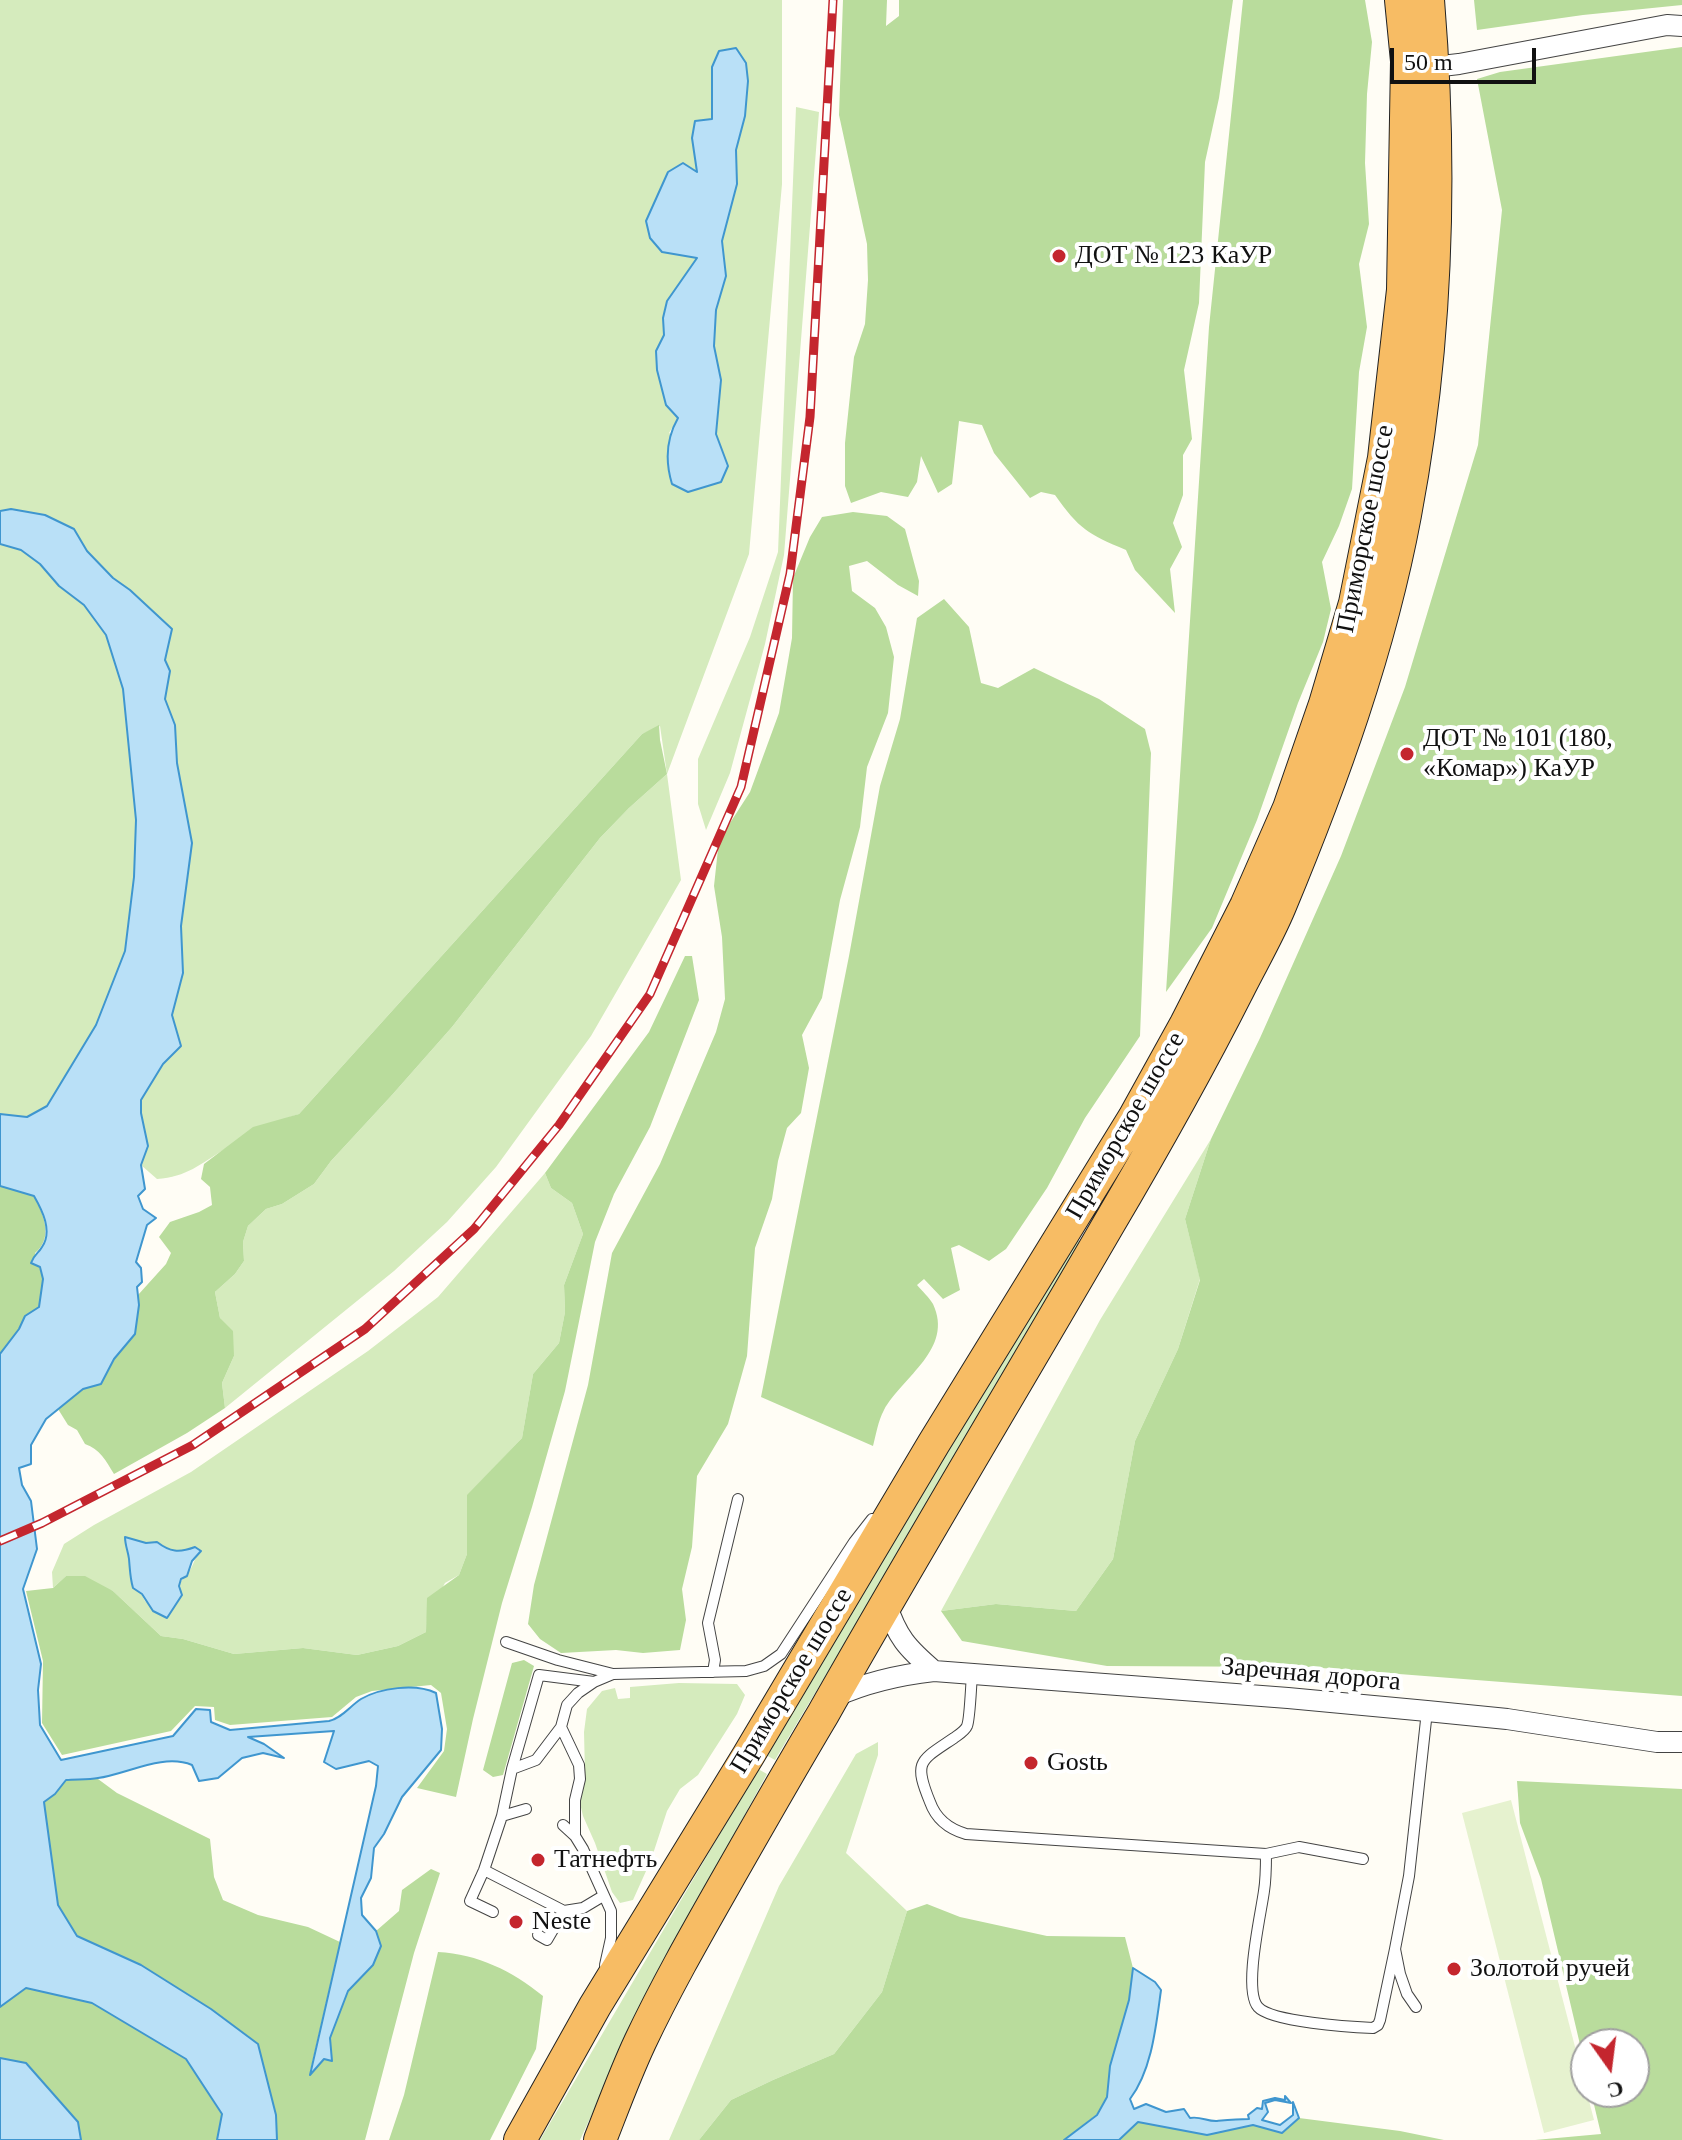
<!DOCTYPE html>
<meta charset="utf-8">
<style>
body{margin:0}
#map{position:relative;width:1682px;height:2140px;overflow:hidden;background:#fffdf5;font-family:Georgia,serif}
canvas{display:block}
.north{position:absolute;left:1570px;top:2028px;width:80px;height:80px;box-sizing:border-box;background:#fff;border:2px solid #a0a0a0;border-radius:50%;rotate:166deg;font-size:22px;font-weight:700;line-height:32px;text-align:center;color:#111}
.north::after{content:'';display:block;margin:auto;width:28px;height:36px;background:#c4262e;clip-path:polygon(50% 0,100% 100%,50% 72%,0 100%)}
.scale{position:absolute;left:1390px;top:48px;width:146px;height:36px;box-sizing:border-box;border:4px solid #111;border-top:0;padding-left:10px;font-size:24px;line-height:28px;white-space:nowrap;color:#111;-webkit-text-stroke:6px #fff;paint-order:stroke}
</style>
<div id="map">
<canvas width="1682" height="2140"></canvas>
<div class="north">С</div>
<div class="scale">50 m</div>
</div>
<script>
const c = document.querySelector('canvas').getContext('2d');
c.lineJoin = 'round';
function fill(path, color) { c.fillStyle = color; c.fill(path, 'evenodd'); }
function trace(path, color, width, dash) { c.strokeStyle = color; c.lineWidth = width; c.lineCap = dash ? 'butt' : 'round'; c.setLineDash(dash || []); c.stroke(path); }
function write(font, color, halo, rows, align = 'center') {
  c.font = font + ' Georgia,serif'; c.lineWidth = 8; c.setLineDash([]); c.textBaseline = 'middle'; c.strokeStyle = halo; c.fillStyle = color; for (const [text, x, y, turn = 0] of rows) {
    c.save(); c.translate(x, y); c.rotate((+turn || 0) * Math.PI / 180); c.textAlign = isNaN(turn) ? turn : align; if (halo) c.strokeText(text, 0, 0); c.fillText(text, 0, 0); c.restore();
  }
}
const green = new Path2D(`
 M0,0H782V184L749,554L667,774L681,880L591,1036L496,1167L447,1222L394,1271L225,1408L222,1383L234,1356L220,1318L215,1292L235,1274L244,1261L243,1242L248,1226L266,1209L282,1204L314,1184L331,1161L392,1095L452,1027L600,838L629,808L667,774L660,726L642,734L299,1114C273,1122 248,1135 225,1149C200,1164 187,1177 157,1179L141,1165L148,1146L141,1113V1100L163,1064L181,1046L172,1015L183,973L181,926L192,843L177,763L175,725L165,699L170,671L165,660L172,629L130,590L113,579L87,551L74,529L11,509L0,511ZM712,67L745,116L736,150L737,184L722,241L726,276L716,310L714,346L721,380L716,434L728,466L669,433L678,418L656,351L664,335L667,301L698,258L697,173L692,138L712,119Z
 M796,107L819,112L784,555L765,644L730,773L706,830L698,804V759L750,637L778,552Z
 M0,544L21,550L40,564L59,586L84,605L106,635L123,689L136,820L134,877L125,951L96,1025L47,1106L27,1117L0,1114Z
 M1211,1139L1185,1219L1200,1279L1178,1349L1135,1441L1113,1559L1076,1611L996,1604L941,1611L1100,1320Z
 M545,1173L551,1188L572,1203L583,1234L564,1285L565,1312L559,1343L533,1374L522,1438L468,1495L467,1554L459,1575L445,1583L427,1617L426,1632L398,1646L357,1655L303,1648L234,1654L183,1639L161,1636L113,1591L66,1576L53,1588L52,1572L64,1544L94,1525L191,1472L368,1351L438,1297ZM126,1538L146,1543L157,1542C170,1552 179,1553 194,1548L201,1552C193,1560 195,1562 190,1570C183,1582 177,1579 182,1595L168,1617L145,1601L129,1572V1555Z
 M1075,1239L1084,1243L775,1760L766,1755Z
 M679,1683L737,1684L745,1695L737,1714L698,1775L680,1789L667,1811L651,1860L633,1900L620,1903L612,1892L595,1843L583,1816L579,1799L585,1774L584,1732L587,1709L602,1691L615,1688L618,1699L630,1698V1687Z
 M878,1742V1755L846,1853L907,1911L882,1992L834,2054L773,2080L731,2100L699,2140H669L779,1886L856,1754Z
 M758,1769L767,1774L668,1955L621,2051L580,2140H540Z`);
const forest = new Path2D(`
 M843,0H887L886,26L899,16V0H1233L1219,98L1205,162L1199,303L1184,370L1192,439L1183,455V495L1173,523L1182,547L1170,569L1175,613L1135,570L1126,550C1088,534 1079,529 1055,495L1041,492L1030,498L994,453L982,425L959,421L952,484L938,493L921,456L917,482L908,497L881,492L851,503L845,486V443L854,357L865,324L868,280L867,244L839,115Z
 M1243,0H1365L1372,42L1367,94L1365,163L1369,224L1359,264L1367,327L1359,372L1352,489L1339,526L1322,562L1331,609L1323,642L1298,703L1257,820L1212,928L1166,992L1209,327Z
 M1474,0H1682V5L1583,15L1477,30Z
 M1682,47V1696L1309,1667L1107,1666L962,1641L941,1611L996,1604L1076,1611L1113,1559L1135,1441L1178,1349L1200,1280L1185,1219L1211,1139L1260,1038L1341,856L1405,687L1478,445L1502,210L1477,79L1500,72Z
 M853,512L887,516L905,529L919,581L918,596L898,585L867,561L849,566L852,591L875,608L886,627L894,657L888,713L867,767L860,827L840,900L822,998L802,1035L809,1068L801,1113L787,1128L778,1161L772,1199L755,1248L747,1356L728,1424L697,1476L692,1547L682,1589L686,1620L680,1650L643,1653L616,1650L561,1653L540,1639L528,1624L534,1585L588,1385L612,1253L660,1164L716,1032L725,999L722,937L714,886L719,840L750,792L779,713L792,638L793,578L810,537L822,517Z
 M944,599L969,627L981,683L998,688L1034,668L1099,699L1145,729L1151,753L1140,1036L1085,1118L1047,1188L1006,1249L989,1261L959,1245L951,1248L960,1290L943,1299L924,1279L917,1285C922,1291 929,1297 933,1304C954,1349 903,1376 884,1410C878,1421 876,1435 873,1446L761,1397L849,956L880,786L900,719L917,618Z
 M659,725L660,740L667,774L629,808L600,838L452,1027L392,1095L331,1161L314,1184L282,1204L266,1209L248,1226L243,1242L244,1261L235,1274L215,1292L220,1318L233,1331L234,1356L222,1383L225,1408L187,1433L114,1474C106,1461 100,1449 85,1444L77,1430L68,1425L58,1409L83,1389L101,1384L114,1359L135,1334L139,1305L138,1295L166,1264L171,1253L159,1237L170,1222L199,1212L212,1205L210,1187L201,1179L204,1164L253,1127L299,1114L642,734Z
 M685,956H692L699,1000L650,1127L614,1194L595,1242L565,1391L532,1507L502,1603L473,1719L456,1797L417,1788L444,1751L447,1729L441,1693L431,1685L372,1691L356,1697L332,1717L230,1725L215,1720L214,1707L195,1706L171,1731L62,1755L42,1723L43,1661L26,1591L53,1588L66,1576H85L113,1591L161,1636L183,1639L234,1654L303,1648L357,1655L398,1646L426,1632L427,1598L459,1575L467,1554V1495L522,1438L533,1374L559,1343L565,1312L564,1285L583,1234L572,1203L551,1188L545,1173L649,1032Z
 M0,1186L34,1196C43,1214 54,1237 35,1253L43,1279L39,1307L25,1316L19,1329L0,1354Z
 M524,1660L534,1666L503,1775L493,1777L483,1770L512,1663Z
 M66,1779H98L117,1793L210,1839L214,1877L223,1900L258,1915L308,1927L340,1942L310,2072L324,2058L331,2060L330,2038L348,1991L381,1946L376,1931L399,1911L402,1890L431,1869L440,1873L414,1953L365,2140H277L276,2115L141,1965L77,1936L58,1905L44,1802L55,1794Z
 M1517,1781L1682,1789V2140H1535L1601,2134L1591,2092H1634V2044H1586V2070L1541,1879L1520,1823Z
 M927,1904L960,1917L1047,1936L1125,1937L1133,1968L1129,2000L1110,2066L1107,2097L1097,2114L1064,2140H699L731,2100L773,2080L834,2054L882,1992L907,1911Z
 M438,1952C478,1954 512,1971 543,1996L536,2049L490,2140H389L404,2095Z
 M26,1988L92,2003L186,2059L222,2115L217,2140H81L78,2122L26,2063L0,2058V2007Z
 M1299,2118L1400,2131L1444,2140H1119L1138,2122L1207,2135L1253,2125L1282,2133Z`);
const pitch = new Path2D(`
 M1511,1800L1594,2120L1544,2133L1462,1813Z`);
const water = new Path2D(`
 M736,48L746,63L748,81L745,116L736,150L737,184L722,241L726,276L716,310L714,346L721,380L716,434L728,466L721,482L688,492L672,484C665,461 666,439 678,418L666,405L657,370L656,351L664,335L663,318L667,301L697,258L662,252L650,238L646,221L668,172L683,163L697,172L692,138L695,121L712,119V67L719,51Z
 M11,509L45,515L74,529L87,551L113,578L130,590L172,629L165,660L170,671L165,699L175,725L177,763L192,843L181,926L183,973L172,1015L181,1046L163,1064L141,1100V1113L148,1146L141,1165L145,1189L138,1196L143,1209L156,1218L147,1225L136,1262L141,1268L142,1282L137,1287L139,1305L135,1334L114,1359L101,1384L83,1389L46,1419L31,1445V1464L19,1468L22,1485L31,1501L37,1549L23,1589L41,1664L38,1690L40,1725L61,1760L173,1736L196,1709L210,1710L211,1722L230,1730L329,1721C342,1718 350,1706 361,1699C380,1688 415,1683 436,1693L442,1729L441,1750L402,1797L384,1834L374,1848L371,1878L361,1898L362,1915L376,1931L381,1946L373,1965L348,1991L330,2038L332,2061L324,2059L310,2075L376,1786L378,1766L369,1761L336,1769L324,1762L334,1731L248,1737L264,1744L284,1758L263,1753L242,1758L218,1778L199,1781L192,1765C163,1753 127,1774 98,1778C88,1780 76,1779 66,1780L55,1794L44,1802L58,1905L77,1936L141,1965L211,2009L258,2044L276,2115L277,2140H217L222,2114L186,2059L92,2003L26,1988L0,2007V1354L19,1329L25,1316L39,1307L43,1279L40,1267L31,1263C35,1253 38,1254 42,1247C53,1231 42,1210 34,1196L0,1186V1114L27,1117L47,1106L96,1025L125,951L134,877L136,820L123,689L106,635L84,605L59,586L40,564L21,550L0,544V511Z
 M125,1537L146,1543L157,1542C170,1552 179,1553 195,1547L201,1551L192,1561L187,1576L181,1579L179,1586L182,1595L167,1618L153,1611L142,1594L133,1588C130,1578 130,1570 129,1559C128,1551 125,1545 125,1537Z
 M1133,1968L1155,1982L1161,1990C1156,2026 1152,2070 1130,2099L1134,2109L1146,2104L1166,2112L1184,2109L1190,2118C1200,2116 1206,2121 1216,2121C1227,2120 1237,2119 1249,2119L1248,2115L1257,2108L1262,2109L1263,2101L1275,2098L1285,2100V2096L1291,2103L1275,2100L1265,2103L1268,2112L1262,2120L1280,2125L1293,2115V2102L1299,2118L1282,2133L1253,2125L1207,2135L1138,2122L1119,2140H1064L1097,2115L1107,2097L1110,2066L1129,2000Z
 M0,2058L26,2063L78,2122L81,2140H0Z`);
const service = new Path2D(`
 M506,1642L558,1660L613,1674
 M713,1672L715,1660L708,1623L738,1499
 M972,1675C971,1685 970,1719 967,1726C965,1731 958,1735 954,1738C920,1761 913,1761 930,1802C936,1819 949,1829 966,1834L1266,1854L1299,1847L1363,1859
 M561,1727L579,1765L580,1779L575,1800V1836
 M512,1769L539,1675L594,1682
 M526,1809L502,1816L512,1769L536,1760L561,1727L567,1705L578,1693L594,1682L613,1674L746,1671L764,1666L781,1654L854,1542L872,1519
 M563,1825L575,1836L583,1849L611,1911V1938L605,1965
 M1266,1854C1266,1866 1266,1879 1264,1891C1261,1914 1243,1990 1258,2007C1271,2022 1351,2027 1373,2028L1378,2025L1380,2020L1395,1949
 M484,1870L564,1911L583,1908L603,1896
 M493,1912L470,1901L484,1870L502,1816
 M538,1935L547,1940L564,1911
 M1416,2007L1407,1994L1400,1974L1395,1949L1409,1876L1427,1711`);
const minor = new Path2D(`
 M1433,67L1459,64L1667,25L1682,26
 M886,1603C897,1637 907,1648 934,1671
 M834,1697C867,1682 898,1675 934,1671L1288,1698L1427,1711L1507,1719L1657,1742H1682`);
const trunk = new Path2D(`
 M520,2140L595,2006L748,1756L934,1443L1134,1118L1186,1024L1246,906L1289,808L1325,704L1355,603L1384,458L1403,290L1407,61L1401,0
 M600,2140C613,2107 625,2074 640,2042C665,1989 694,1938 723,1887C756,1829 789,1771 823,1714C916,1550 1013,1389 1107,1227C1153,1149 1197,1071 1238,990C1252,962 1268,935 1280,906C1332,781 1380,649 1405,515C1437,346 1442,171 1428,0`);
const rail = new Path2D(`
 M0,1541L42,1523L193,1445L365,1329L474,1229L559,1125L650,994L741,787L790,574L810,417L833,0`);
const markers = [
 [1059,256,8,"#c4262e"],
 [1407,754,8,"#c4262e"],
 [1031,1763,8,"#c4262e"],
 [538,1860,8,"#c4262e"],
 [516,1922,8,"#c4262e"],
 [1454,1969,8,"#c4262e"]
];
const poiNames = [
 ["ДОТ № 123 КаУР",1075,256],
 ["ДОТ № 101 (180,",1423,739],
 ["«Комар») КаУР",1423,769],
 ["Gostь",1047,1763],
 ["Татнефть",554,1860],
 ["Neste",532,1922],
 ["Золотой ручей",1470,1969]
];
const streetNames = [
 ["Приморское шоссе",1366,529,-79],
 ["Приморское шоссе",1126,1126,-60],
 ["Заречная дорога",1311,1675,5],
 ["Приморское шоссе",792,1681,-59]
];
fill(green, '#d5ebbd');
fill(forest, '#b9dc9c');
fill(pitch, '#e6f2cf');
fill(water, '#b9e0f7');
trace(water, '#3f96cf', 2);
trace(service, '#444', 12);
trace(minor, '#444', 22);
trace(trunk, '#222', 34);
trace(service, '#fff', 10);
trace(minor, '#fff', 20);
trace(trunk, '#f7bc64', 32);
trace(rail, '#c4262e', 9);
trace(rail, '#fff', 6, [18]);
for (const [x, y, r, color] of markers) { const dot = new Path2D(); dot.arc(x, y, r, 0, 2 * Math.PI); c.fillStyle = color; c.fill(dot); trace(dot, '#fff', 3); }
write('26px', '#111', '#fff', poiNames, 'left');
write('26px', '#111', '#fff', streetNames);
</script>
